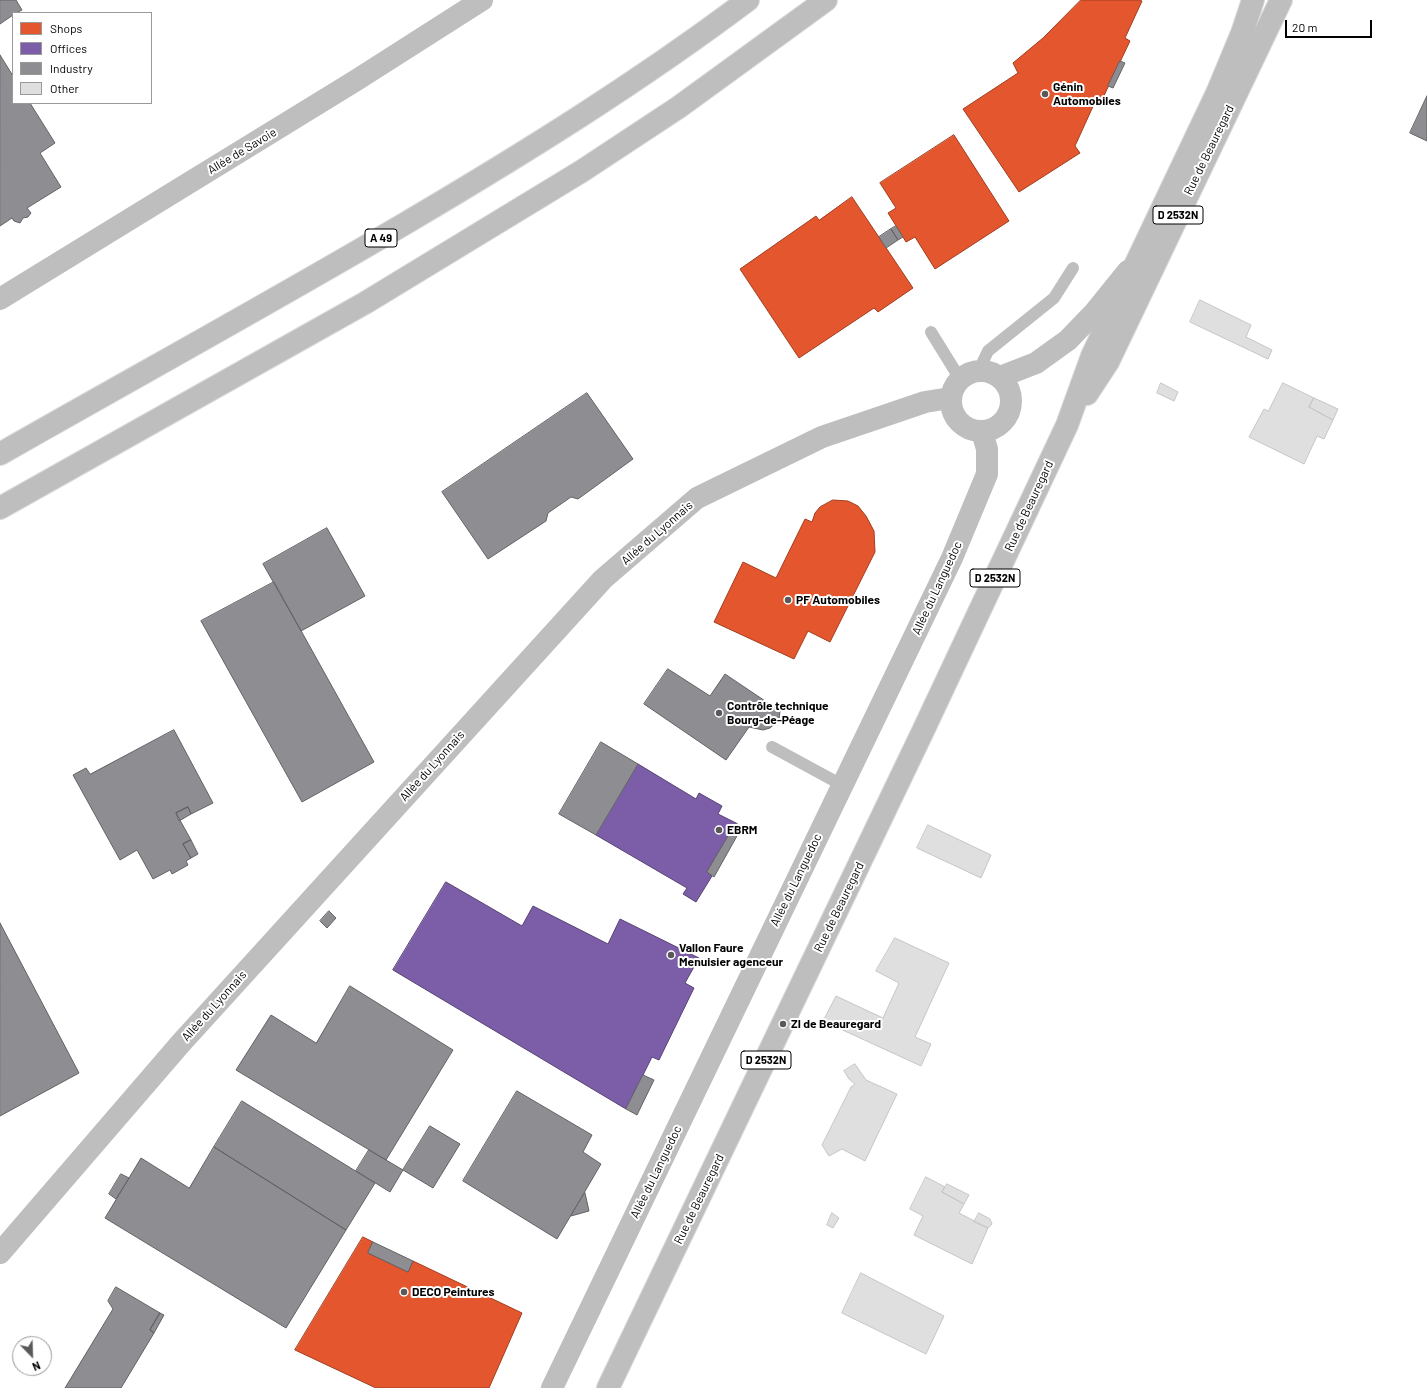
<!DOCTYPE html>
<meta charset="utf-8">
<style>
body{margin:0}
#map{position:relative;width:1427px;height:1388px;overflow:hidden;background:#fff;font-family:Barlow,sans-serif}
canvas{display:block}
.legend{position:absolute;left:12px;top:12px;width:140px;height:92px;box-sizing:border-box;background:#fff;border:1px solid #999;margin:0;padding:5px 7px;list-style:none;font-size:12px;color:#000}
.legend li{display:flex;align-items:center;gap:8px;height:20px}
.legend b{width:20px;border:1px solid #999}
.north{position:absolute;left:12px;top:1336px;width:40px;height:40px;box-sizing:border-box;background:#fff;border:1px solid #999;border-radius:50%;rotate:157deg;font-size:11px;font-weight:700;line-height:16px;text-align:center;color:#000}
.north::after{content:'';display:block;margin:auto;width:14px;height:18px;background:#595959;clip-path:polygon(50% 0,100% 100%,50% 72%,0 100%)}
.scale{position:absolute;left:1285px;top:20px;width:87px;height:18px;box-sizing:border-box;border:2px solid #000;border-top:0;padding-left:5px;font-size:12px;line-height:14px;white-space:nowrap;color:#000;-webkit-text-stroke:3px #fff;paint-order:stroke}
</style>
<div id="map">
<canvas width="1427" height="1388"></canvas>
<ul class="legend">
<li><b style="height:11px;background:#e4572e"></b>Shops</li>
<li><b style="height:11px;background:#7b5ea7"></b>Offices</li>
<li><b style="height:11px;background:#8d8d92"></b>Industry</li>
<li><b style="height:11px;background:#dfdfdf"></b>Other</li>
</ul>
<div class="north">N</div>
<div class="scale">20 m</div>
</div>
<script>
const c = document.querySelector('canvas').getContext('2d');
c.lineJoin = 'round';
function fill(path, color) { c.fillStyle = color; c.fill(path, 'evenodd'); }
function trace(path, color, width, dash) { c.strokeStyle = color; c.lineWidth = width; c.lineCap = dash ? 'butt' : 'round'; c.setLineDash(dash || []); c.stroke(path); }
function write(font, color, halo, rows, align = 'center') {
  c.font = font + ' Barlow,sans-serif'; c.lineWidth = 4; c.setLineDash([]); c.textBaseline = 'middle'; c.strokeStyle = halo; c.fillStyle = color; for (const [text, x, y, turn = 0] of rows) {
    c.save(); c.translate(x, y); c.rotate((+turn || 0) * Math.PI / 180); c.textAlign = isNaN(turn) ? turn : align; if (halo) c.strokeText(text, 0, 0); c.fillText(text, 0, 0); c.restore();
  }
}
const shops = new Path2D(`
 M1081,0H1140L1142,1L1125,38L1130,41L1100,104L1095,102L1075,146L1080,153L1019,192L963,109L1018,73L1013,63L1043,38Z
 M954,135L1009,221L935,269L915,237L906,242L903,237L888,213L896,208L880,183Z
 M852,197L913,288L878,312L874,308L799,358L740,269L816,216L819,220Z
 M833,500L848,501L858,506L866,516L874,531L875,552L830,642L808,631L794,659L714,622L743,562L776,578L805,519L812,522L815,513L820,507Z
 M363,1237L373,1242L368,1253L408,1272L413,1261L522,1313L489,1388H376L295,1350Z`);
const offices = new Path2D(`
 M638,764L696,799L699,793L722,806L718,814L736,823L707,872L712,876L696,902L683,894L687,888L596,835Z
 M446,882L522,926L533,906L608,944L620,919L699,958L685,983L694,988L659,1060L652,1057L626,1109L393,970Z`);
const industry = new Path2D(`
 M0,0H16L22,10L16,13H13V15L0,24Z
 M0,55L13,76V103H30L55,143L40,153L61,187L27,208L31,213L28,217L23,218L20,223L14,221L12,218L0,226Z
 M1120,61L1125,63L1113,88L1108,86Z
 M1427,96V141L1410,133Z
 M896,226L903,237L898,240L891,229Z
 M891,229L898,240L886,248L879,237Z
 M587,393L633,459L578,499L571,497L548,513L546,521L488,559L442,492Z
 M327,528L365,596L301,631L263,564Z
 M274,582L374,762L302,802L201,621Z
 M668,669L710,696L725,674L780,711L779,720L770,728L763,730L749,727L726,760L644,704Z
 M174,730L213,803L191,814L188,807L176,813L191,840L183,844L191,858L186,861L188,865L172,874L170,870L153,879L137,850L120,860L73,775L86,768L90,774Z
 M601,742L638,764L596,835L559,814Z
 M188,807L191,814L179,821L176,813Z
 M736,823L742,827L714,877L707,872Z
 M191,840L198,854L191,858L183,844Z
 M329,911L336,918L327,928L320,921Z
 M0,923L79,1073L0,1116Z
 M350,986L453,1050L386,1160L236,1070L271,1015L316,1043Z
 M643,1075L654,1080L637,1115L626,1109Z
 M517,1091L592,1135L583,1152L601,1164L557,1239L463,1181Z
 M242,1101L375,1183L346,1230L214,1147Z
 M430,1126L460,1144L433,1188L403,1170Z
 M214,1147L346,1230L286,1328L105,1218L141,1158L189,1188Z
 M369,1150L403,1170L390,1192L356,1171Z
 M121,1174L129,1178L116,1199L109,1194Z
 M585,1193L589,1211L571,1216Z
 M373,1242L413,1261L408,1272L368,1253Z
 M116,1287L160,1313L150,1330L154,1333L121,1388H65L113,1309L108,1301Z
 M160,1313L164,1315L154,1333L150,1330Z`);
const building = new Path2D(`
 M1200,300L1251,325L1246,337L1272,350L1268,359L1190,322Z
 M1161,383L1178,392L1174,401L1157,393Z
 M1283,383L1314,398L1309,407L1333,420L1324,439L1317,436L1304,464L1249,437L1264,409L1268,411Z
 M1314,398L1338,409L1333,420L1309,407Z
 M928,825L991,855L981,878L917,848Z
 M895,938L949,963L915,1037L931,1044L921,1066L823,1021L836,996L883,1018L899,983L876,971Z
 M855,1064L866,1080L897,1094L865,1161L842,1149L829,1156L822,1145L851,1087L855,1084L849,1079L844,1071Z
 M926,1177L945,1187L942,1192L964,1204L959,1213L988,1228L972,1264L914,1235L923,1216L910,1209Z
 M947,1184L969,1195L964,1204L942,1192Z
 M832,1213L839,1218L833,1228L827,1225Z
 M979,1213L990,1219L992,1224L988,1228L974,1222Z
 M861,1273L944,1316L926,1354L842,1313Z`);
const lane = new Path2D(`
 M931,332L960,379
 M979,370L988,351L1054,298L1073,268
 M772,747L842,785`);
const street = new Path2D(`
 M0,299L355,81L482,0
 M951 401a30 30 0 1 1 60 0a30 30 0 1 1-60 0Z
 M1000,377L1036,363L1068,340L1094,313L1128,271
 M0,1253L181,1043L603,579L697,498L822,437L925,402L950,398
 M552,1388L952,558L987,474V449L982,432`);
const primary = new Path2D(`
 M1087,394L1108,362L1281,0
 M608,1388L923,731L1067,425L1092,356L1217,93L1242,33L1253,0`);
const highway = new Path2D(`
 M0,454C135,377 272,302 406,223C523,154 639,82 748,0
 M0,508L365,303L582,171L679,107L826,0`);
const markers = [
 [1045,94,4,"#595959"],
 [788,600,4,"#595959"],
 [719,713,4,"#595959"],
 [719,830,4,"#595959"],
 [671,955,4,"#595959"],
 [783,1024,4,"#595959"],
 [404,1292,4,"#595959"]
];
const shields = [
 [1178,215,50],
 [381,238,32],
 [995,578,50],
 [766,1060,50]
];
const shieldNames = [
 ["D 2532N",1178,215],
 ["A 49",381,238],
 ["D 2532N",995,578],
 ["D 2532N",766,1060]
];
const poiNames = [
 ["Génin",1053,87],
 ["Automobiles",1053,101],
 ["PF Automobiles",796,600],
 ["Contrôle technique",727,706],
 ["Bourg-de-Péage",727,720],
 ["EBRM",727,830],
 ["Vallon Faure",679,948],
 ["Menuisier agenceur",679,962],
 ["ZI de Beauregard",791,1024],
 ["DECO Peintures",412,1292]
];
const streetNames = [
 ["Rue de Beauregard",1209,150,-64],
 ["Allée de Savoie",242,151,-31],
 ["Rue de Beauregard",1029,506,-65],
 ["Allée du Lyonnais",657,533,-41],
 ["Allée du Languedoc",937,588,-65],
 ["Allée du Lyonnais",432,766,-48],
 ["Allée du Languedoc",796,880,-64],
 ["Rue de Beauregard",839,907,-64],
 ["Allée du Lyonnais",214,1006,-48],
 ["Allée du Languedoc",656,1172,-64],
 ["Rue de Beauregard",699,1199,-64]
];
fill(shops, '#e4572e');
trace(shops, '#a03d20', 1);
fill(offices, '#7b5ea7');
trace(offices, '#564275', 1);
fill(industry, '#8d8d92');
trace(industry, '#636366', 1);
fill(building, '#dfdfdf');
trace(building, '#c6c6c6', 1);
trace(primary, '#dbdbdb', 24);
trace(highway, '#dbdbdb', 24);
trace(lane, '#bebebe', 12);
trace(street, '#bebebe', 22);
trace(primary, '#bebebe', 22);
trace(highway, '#bebebe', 22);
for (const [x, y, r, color] of markers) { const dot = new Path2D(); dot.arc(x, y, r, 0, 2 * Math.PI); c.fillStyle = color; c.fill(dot); trace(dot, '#fff', 1.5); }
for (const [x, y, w] of shields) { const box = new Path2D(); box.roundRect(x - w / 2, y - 9, w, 18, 3); c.fillStyle = '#fff'; c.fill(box); trace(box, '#000', 1); }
write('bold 11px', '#000', null, shieldNames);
write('bold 12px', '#000', '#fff', poiNames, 'left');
write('12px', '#000', '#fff', streetNames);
</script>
